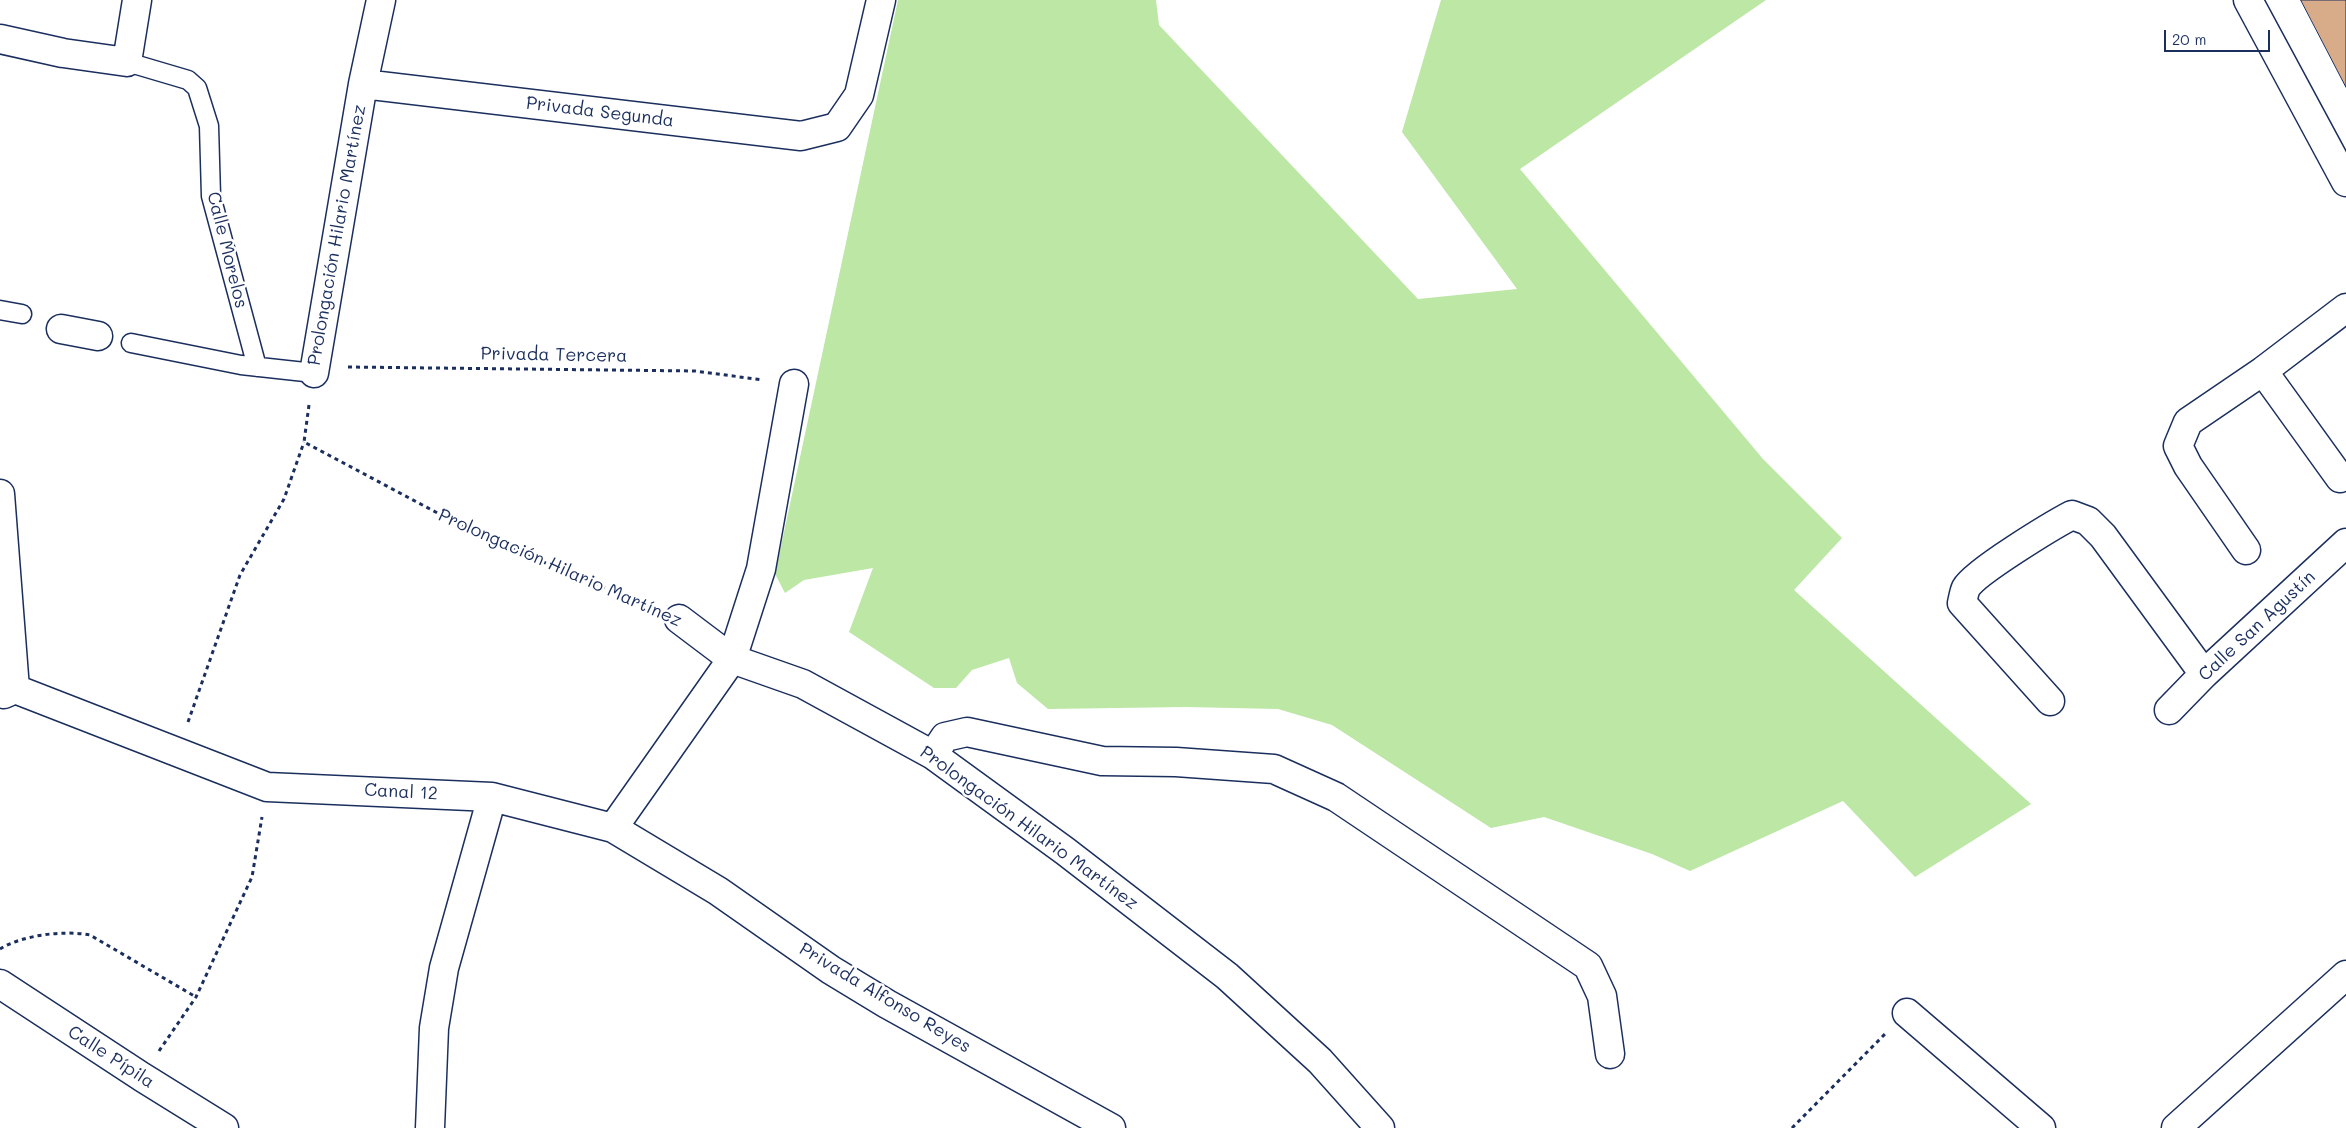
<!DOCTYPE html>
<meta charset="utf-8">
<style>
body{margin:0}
#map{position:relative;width:2346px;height:1128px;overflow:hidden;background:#fff;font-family:Mali,sans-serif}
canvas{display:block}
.scale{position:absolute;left:2164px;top:30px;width:106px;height:22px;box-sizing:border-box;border:2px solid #1b2f5e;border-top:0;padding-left:6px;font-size:15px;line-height:18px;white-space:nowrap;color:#1b2f5e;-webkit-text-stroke:4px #fff;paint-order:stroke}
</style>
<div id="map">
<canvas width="2346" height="1128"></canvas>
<div class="scale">20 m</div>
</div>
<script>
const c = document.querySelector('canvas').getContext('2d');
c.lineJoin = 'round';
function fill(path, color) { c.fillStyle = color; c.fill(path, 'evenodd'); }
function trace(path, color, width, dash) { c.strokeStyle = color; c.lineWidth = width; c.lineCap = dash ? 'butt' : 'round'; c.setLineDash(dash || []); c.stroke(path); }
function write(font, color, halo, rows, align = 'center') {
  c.font = font + ' Mali,sans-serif'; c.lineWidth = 5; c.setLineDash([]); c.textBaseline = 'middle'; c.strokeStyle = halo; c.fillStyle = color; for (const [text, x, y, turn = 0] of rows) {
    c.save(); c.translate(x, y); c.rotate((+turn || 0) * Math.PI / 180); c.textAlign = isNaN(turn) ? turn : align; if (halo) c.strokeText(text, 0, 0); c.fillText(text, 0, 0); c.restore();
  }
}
const green = new Path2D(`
 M898,0H1156L1159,25L1418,299L1517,289L1402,132L1441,0H1766L1520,169L1763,459L1842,538L1794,590L2031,804L1915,877L1843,801L1690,871L1652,854L1544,817L1491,828L1332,725L1278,709L1186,707L1048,709L1017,683L1009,658L972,670L956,688H934L849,632L873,568L804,580L785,593L775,574Z`);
const building = new Path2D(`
 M2301,0H2346V87Z`);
const path = new Path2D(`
 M348,367L695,371L763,380
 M309,405L304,442L477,534L650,607
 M188,722L240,575L284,499L304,442
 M0,949C22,935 64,930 90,935L196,997
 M159,1051L196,997L252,877L262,817
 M1792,1128L1885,1034`);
const lane = new Path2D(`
 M127,62L188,80L197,88L209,126L211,196L257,367
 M0,310L22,314
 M131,343L241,365L314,373`);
const street = new Path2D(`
 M0,39L63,53L127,62L137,0
 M363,84L801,136L837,127L859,95L881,0
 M61,329L98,336
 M2263,371L2340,478
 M314,373L363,84L381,0
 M0,494L15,689L4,694
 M2246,550L2188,466L2178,446L2188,422L2263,371L2346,308
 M679,619L732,659L803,684L933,755L1065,851L1227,976L1320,1061L1380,1128
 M0,680L15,689L267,787L492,797L613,828L732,659L761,569L794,384
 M2050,701L1962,603C1963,599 1964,592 1966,588C1975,572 2053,525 2072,515L2088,521L2103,536L2204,674
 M2169,710L2204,674L2346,543
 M933,755L945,737L967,732L1102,761L1176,762L1274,769L1336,797L1588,966L1602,996L1610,1054
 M613,828L718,891L831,970L887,1004L1111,1128
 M0,984L142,1077L224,1128
 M1907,1013L2041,1128
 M430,1128L434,1028L444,968L492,797
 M2176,1128L2346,975`);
const secondary = new Path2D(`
 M2248,0L2346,182`);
const streetNames = [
 ["Privada Segunda",600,112,7],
 ["Prolongación Hilario Martínez",337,235,-80],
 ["Calle Morelos",227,250,76],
 ["Privada Tercera",554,355,1],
 ["Prolongación Hilario Martínez",560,568,24],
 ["Calle San Agustín",2257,626,-43],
 ["Canal 12",401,792,3],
 ["Prolongación Hilario Martínez",1029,828,36],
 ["Privada Alfonso Reyes",885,998,31],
 ["Calle Pípila",111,1057,33]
];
fill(green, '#bce7a4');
fill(building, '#d8ac89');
trace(building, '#1b2f5e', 1);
trace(lane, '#1b2f5e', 21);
trace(street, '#1b2f5e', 31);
trace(secondary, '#1b2f5e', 31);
trace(path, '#1b2f5e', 3, [4, 4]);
trace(lane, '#fff', 18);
trace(street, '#fff', 28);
trace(secondary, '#fff', 28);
write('18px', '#1b2f5e', '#fff', streetNames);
</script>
